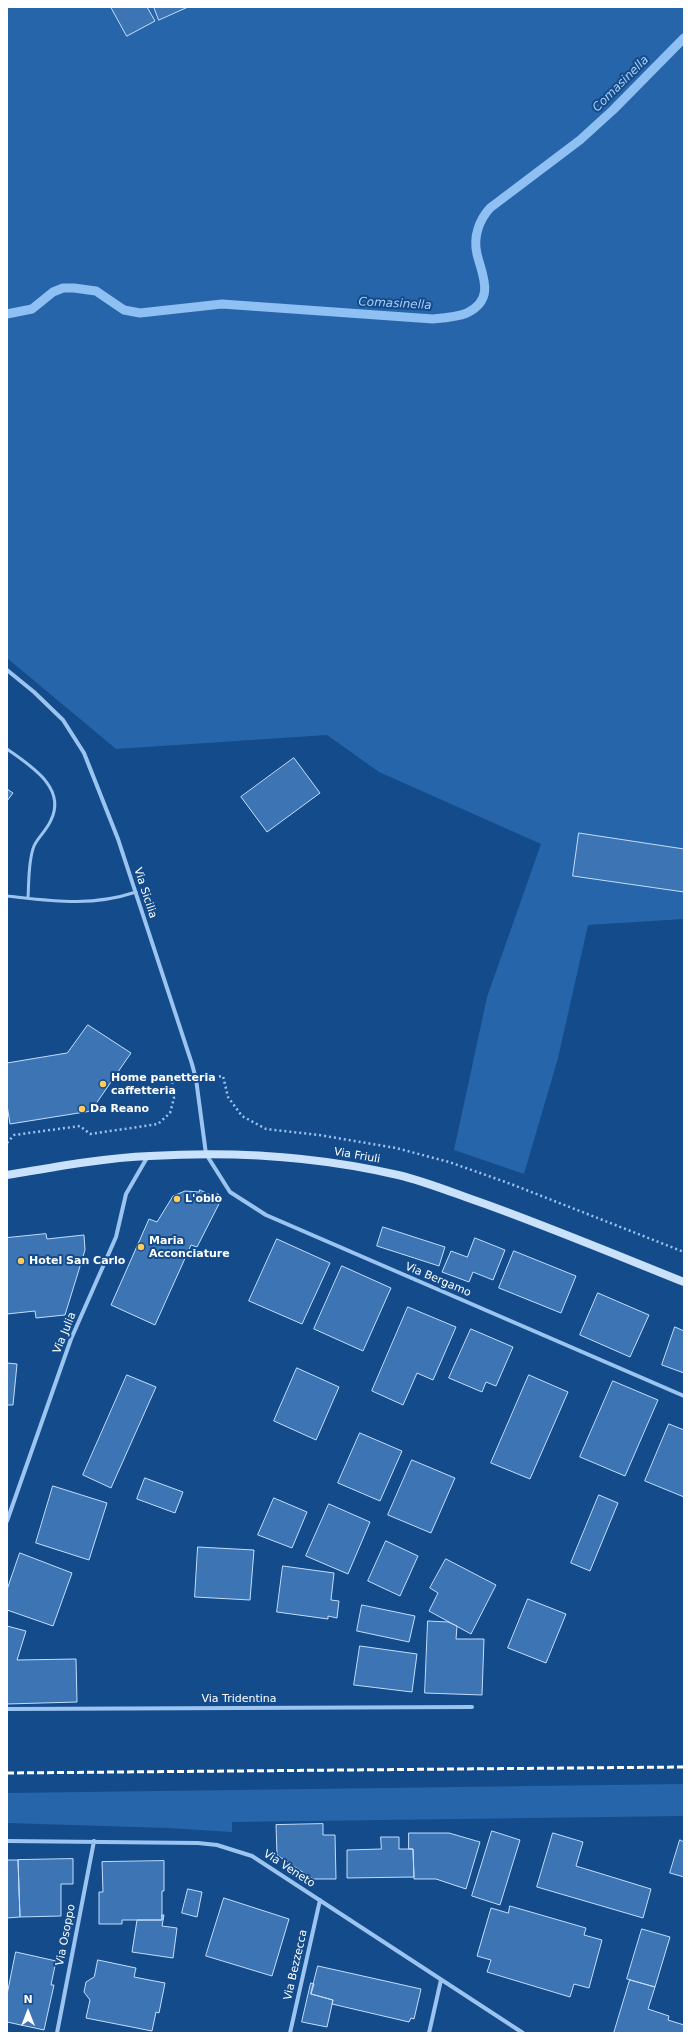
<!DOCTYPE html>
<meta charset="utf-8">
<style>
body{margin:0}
#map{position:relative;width:691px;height:2040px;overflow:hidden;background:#144b8b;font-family:"DejaVu Sans",sans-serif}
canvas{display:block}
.frame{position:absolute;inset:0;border:8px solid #fff;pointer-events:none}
.north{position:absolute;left:8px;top:1992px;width:40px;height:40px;-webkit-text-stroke:3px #144b8b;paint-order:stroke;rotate:0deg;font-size:11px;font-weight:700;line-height:16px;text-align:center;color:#fff}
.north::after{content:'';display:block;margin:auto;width:14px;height:18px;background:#fff;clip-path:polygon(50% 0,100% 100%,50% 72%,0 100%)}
</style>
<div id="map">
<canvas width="691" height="2040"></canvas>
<div class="frame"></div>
<div class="north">N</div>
</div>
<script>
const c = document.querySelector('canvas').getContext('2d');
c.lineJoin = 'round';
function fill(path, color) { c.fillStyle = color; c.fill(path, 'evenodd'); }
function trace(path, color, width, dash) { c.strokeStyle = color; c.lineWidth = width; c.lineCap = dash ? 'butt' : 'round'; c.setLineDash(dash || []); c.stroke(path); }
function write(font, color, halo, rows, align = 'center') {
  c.font = font + ' "DejaVu Sans",sans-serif'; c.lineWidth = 4; c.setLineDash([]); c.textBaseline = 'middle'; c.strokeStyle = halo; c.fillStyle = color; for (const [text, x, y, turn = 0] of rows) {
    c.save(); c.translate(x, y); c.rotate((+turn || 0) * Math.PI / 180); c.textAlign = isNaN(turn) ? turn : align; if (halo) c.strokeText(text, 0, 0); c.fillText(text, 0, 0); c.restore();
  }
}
const green = new Path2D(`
 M7,7H684V919L588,925L558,1058L524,1174L454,1150L487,997L541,844L379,772L327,735L116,749L7,658Z
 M684,1784V1816L232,1822V1832L168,1828L7,1823V1793Z`);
const stream = new Path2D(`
 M7,314L32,309L53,292L63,288H74L96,291L124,310L140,313L222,304L433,319C444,318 457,317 467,313C496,299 482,275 477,254C473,237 479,220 490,208L580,140L613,110L684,38`);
const building = new Path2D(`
 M111,7H147L155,21L127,36Z
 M154,7H188L159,20Z
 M294,758L320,793L267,832L241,797Z
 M7,789L13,793L7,801Z
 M579,833L684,849V892L573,876Z
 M88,1025L131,1053L91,1111L10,1124L7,1105V1063L67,1053Z
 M200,1190L221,1200L197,1247L191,1245L155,1325L111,1305L149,1219L157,1222L173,1196L185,1191L199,1192Z
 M383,1227L445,1247L439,1266L377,1246Z
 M46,1234L47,1239L84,1235L85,1250L65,1315L36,1318L35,1311L7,1314V1238Z
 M475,1238L505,1250L493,1280L473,1272L469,1282L442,1272L451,1251L467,1257Z
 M277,1239L330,1263L302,1324L249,1301Z
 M514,1251L576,1276L561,1313L499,1288Z
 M342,1266L391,1288L363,1351L314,1329Z
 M598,1293L649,1315L630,1357L580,1335Z
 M408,1307L456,1327L433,1380L417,1373L403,1405L372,1391Z
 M675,1327L684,1331V1373L662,1365Z
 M471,1329L513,1347L496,1386L486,1382L482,1392L449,1378Z
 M7,1363L17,1364L13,1405H7Z
 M297,1368L339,1387L316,1440L274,1421Z
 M127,1375L156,1387L111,1488L83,1475Z
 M529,1375L568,1392L530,1479L491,1463Z
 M613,1381L658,1400L625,1476L580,1457Z
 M669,1424L684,1430V1497L645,1481Z
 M360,1433L402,1451L380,1501L338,1483Z
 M412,1460L455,1478L431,1533L388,1515Z
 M145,1478L183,1492L175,1513L137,1499Z
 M53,1486L107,1503L89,1560L36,1543Z
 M599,1495L618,1503L590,1571L571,1563Z
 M274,1498L307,1512L292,1548L258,1535Z
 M329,1504L370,1522L348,1574L306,1556Z
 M386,1541L418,1556L400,1596L368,1581Z
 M198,1547L254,1550L250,1600L195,1597Z
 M20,1553L72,1573L53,1626L7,1610V1590Z
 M446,1559L496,1585L471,1634L429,1611L438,1593L430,1588Z
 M283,1566L334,1573L331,1600L339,1601L337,1618L328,1616V1619L277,1612Z
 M528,1599L566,1614L546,1663L508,1648Z
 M362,1605L415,1616L409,1642L357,1631Z
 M428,1621L448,1622L457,1626L456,1639H484L482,1695L425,1693Z
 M7,1626L26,1631L17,1660L76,1659L77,1702L7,1704Z
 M360,1646L417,1654L412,1692L354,1685Z
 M323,1824V1835H335L336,1879H313L277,1855L276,1825Z
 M492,1831L520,1840L500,1905L472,1896Z
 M409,1833H449L480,1842L466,1889L436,1879H414L413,1849H409Z
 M553,1833L583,1842L576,1866L651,1889L643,1918L537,1887Z
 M381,1837H399V1849H413L414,1877L347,1878V1850L381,1849Z
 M680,1840L684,1842V1877L670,1873Z
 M73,1859V1884H61V1916L20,1917L18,1860Z
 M7,1860H18L20,1917L7,1918Z
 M164,1861V1891H162V1920H122V1924H99V1892H103L102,1862Z
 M188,1889L202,1892L197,1917L182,1913Z
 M224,1898L289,1919L272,1976L206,1956Z
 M510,1906L586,1928L584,1935L602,1940L589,1988L574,1984L570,1997L487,1972L491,1960L477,1956L491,1908L508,1913Z
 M162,1915H164L162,1926L177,1928L173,1958L132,1952L137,1920H162Z
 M642,1929L670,1937L655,1987L627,1979Z
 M16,1952L56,1961L51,1985H54L44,2030L7,2022V1995Z
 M98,1960L136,1968L134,1977L165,1983L159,2013L156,2012L152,2031L86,2018L90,2000L84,1992L86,1982L94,1977Z
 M318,1966L421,1989L414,2019L411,2018L409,2022L332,2004L333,2000L311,1994Z
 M630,1980L655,1987L648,2009L669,2016L668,2020L684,2025V2033H614Z
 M311,1983L314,1984L311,1994L333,2000L327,2027L302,2022Z`);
const path = new Path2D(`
 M214,1077L223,1076L228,1097L242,1116L266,1129L319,1135L396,1148L449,1162L511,1184L684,1252
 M7,1143L14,1135L80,1126L90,1134L158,1124L170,1113L174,1098L172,1079H177`);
const lane = new Path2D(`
 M7,749C29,765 67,787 51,820C47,830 38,837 34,846C28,861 29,882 28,898
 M7,896C53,901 91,907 136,892`);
const street = new Path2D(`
 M7,670L34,692L63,720L84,753L118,839L192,1064L196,1079L206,1154L230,1192L266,1215L684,1396
 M7,1521L71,1339L116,1237L126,1194L148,1156
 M7,1709L472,1707
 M7,1841L198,1843L217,1845L252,1856L523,2033
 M57,2033L94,1841
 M290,2033L320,1900
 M429,2033L441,1980`);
const secondary = new Path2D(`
 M7,1175C54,1167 102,1158 150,1156C233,1151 317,1156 398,1175C428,1182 458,1195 488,1205C554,1229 619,1256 684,1282`);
const rail = new Path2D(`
 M7,1773L684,1767`);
const markers = [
 [103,1084,4,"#ffcb5b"],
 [82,1109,4,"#ffcb5b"],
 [177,1199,4,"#ffcb5b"],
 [141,1247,4,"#ffcb5b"],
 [21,1261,4,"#ffcb5b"]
];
const streetNames = [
 ["Via Sicilia",145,893,72],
 ["Via Friuli",357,1156,10],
 ["Via Bergamo",438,1280,23],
 ["Via Julia",65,1333,-68],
 ["Via Tridentina",239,1699],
 ["Via Veneto",289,1869,33],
 ["Via Osoppo",66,1935,-79],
 ["Via Bezzecca",296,1965,-77]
];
const poiNames = [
 ["Home panetteria",111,1078],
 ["caffetteria",111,1091],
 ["Da Reano",90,1109],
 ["L'oblò",185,1199],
 ["Maria",149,1241],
 ["Acconciature",149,1254],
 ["Hotel San Carlo",29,1261]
];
const waterNames = [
 ["Comasinella",621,84,-45],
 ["Comasinella",395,304,3]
];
fill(green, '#2665aa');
trace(stream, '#8ec0f3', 9);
fill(building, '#3d75b4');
trace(building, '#c3defc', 1);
trace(path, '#9cc4f0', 2.5, [2, 3]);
trace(lane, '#9cc4f0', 3);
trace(street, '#9cc4f0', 4);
trace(secondary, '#cae1fb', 8);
trace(rail, '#fff', 3, [7, 3]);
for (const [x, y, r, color] of markers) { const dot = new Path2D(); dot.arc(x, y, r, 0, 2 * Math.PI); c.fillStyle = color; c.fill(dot); trace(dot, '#144b8b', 1.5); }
write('11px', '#fff', '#144b8b', streetNames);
write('bold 11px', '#fff', '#144b8b', poiNames, 'left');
write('italic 12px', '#a8cef7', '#144b8b', waterNames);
</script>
